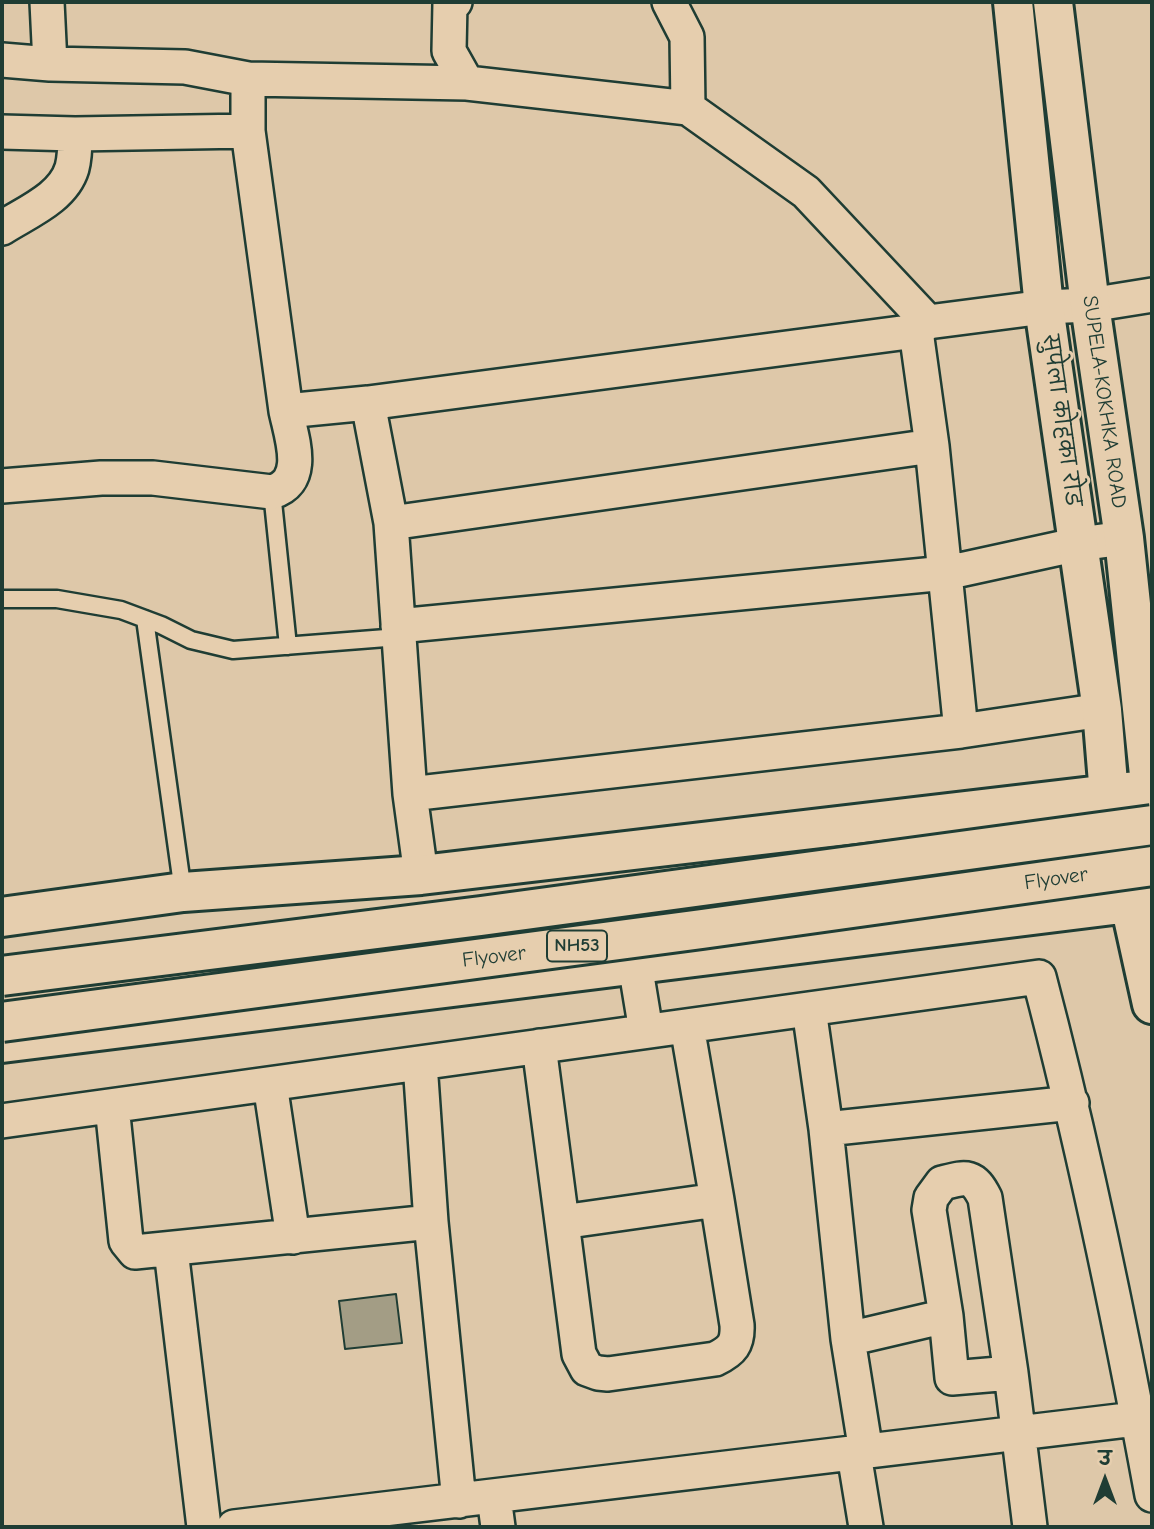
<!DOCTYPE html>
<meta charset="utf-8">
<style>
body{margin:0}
#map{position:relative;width:1154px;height:1529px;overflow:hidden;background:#dec8a9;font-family:"Comic Neue","Playpen Sans Deva",sans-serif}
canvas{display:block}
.frame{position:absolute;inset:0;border:4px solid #1f3d34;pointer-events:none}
.north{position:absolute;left:1070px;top:1445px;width:70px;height:70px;-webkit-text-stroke:5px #e6ceae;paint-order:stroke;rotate:0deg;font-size:19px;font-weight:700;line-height:28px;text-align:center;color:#1f3d34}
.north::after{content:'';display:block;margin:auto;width:24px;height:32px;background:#1f3d34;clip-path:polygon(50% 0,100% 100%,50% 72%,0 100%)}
</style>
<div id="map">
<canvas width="1154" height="1529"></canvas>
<div class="frame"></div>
<div class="north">उ</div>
</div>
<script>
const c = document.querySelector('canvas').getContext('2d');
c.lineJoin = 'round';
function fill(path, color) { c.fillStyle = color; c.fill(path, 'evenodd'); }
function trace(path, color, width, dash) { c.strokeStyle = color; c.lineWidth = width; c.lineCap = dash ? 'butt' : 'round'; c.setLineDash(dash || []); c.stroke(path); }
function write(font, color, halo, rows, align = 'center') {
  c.font = font + ' "Comic Neue","Playpen Sans Deva",sans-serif'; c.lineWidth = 6; c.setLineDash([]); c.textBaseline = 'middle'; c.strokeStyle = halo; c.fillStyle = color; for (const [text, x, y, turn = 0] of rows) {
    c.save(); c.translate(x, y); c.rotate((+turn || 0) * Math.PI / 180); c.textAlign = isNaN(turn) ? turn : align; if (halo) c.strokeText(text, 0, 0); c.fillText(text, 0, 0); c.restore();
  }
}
const building = new Path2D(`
 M396,1294L402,1343L345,1349L339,1301Z`);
const service = new Path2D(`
 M272,492L288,646
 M2,599H57L121,610L161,625L191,640L233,650L399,637
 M145,619L183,892`);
const minor = new Path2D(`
 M47,2L50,64
 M455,2L450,3L449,51L467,83
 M669,2L687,37L688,108
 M2,60L50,64L185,67L248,79L467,83L688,108L806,192L928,322L1044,307L1090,305L1152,295
 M248,79V131L286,411L368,403L916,331
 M2,132L75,134L248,131
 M2,228C27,212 63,198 72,168C75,157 75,145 75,134
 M928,322L916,331L932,446L961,731
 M368,403L391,523L410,794L421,875
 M2,486L101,478H153L272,492C308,481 292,439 286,411
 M391,523L932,446
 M398,626L946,573L1079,544L1124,538
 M410,794L961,731L1102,710
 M635,964L646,1031
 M809,1009L826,1129
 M539,1046L562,1222L717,1200L687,1026
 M420,1063L431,1222
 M270,1084L293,1237
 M112,1106L126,1241L135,1252L431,1222L459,1501
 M2,1121L1039,977C1084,1148 1120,1321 1152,1495
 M562,1222L579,1354L587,1369L598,1373L608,1374L715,1359C732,1351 738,1344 737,1325L717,1200
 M171,1250L204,1527
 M946,1316L929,1210L931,1198L942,1183C966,1177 973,1174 985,1198L1011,1373
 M848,1339L866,1452
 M854,1454L866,1527
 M494,1497L498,1527
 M234,1527L1152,1417
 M1030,1527L1011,1373L952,1378L946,1316L848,1339L826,1129L1072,1103`);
const tertiary = new Path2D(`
 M1013,2L1044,307L1102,710L1109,795L1121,837L1130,904L1152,1004
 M1053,2L1090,305L1124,538L1152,803
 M2,917L183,892L421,875L1152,789
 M2,1043L1152,900`);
const trunkBridge = new Path2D(`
 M2,976L481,916L1152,825
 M2,1022L702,929L1152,866`);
const shields = [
 [577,946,60]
];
const shieldNames = [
 ["NH53",577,946]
];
const streetNames = [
 ["SUPELA-KOKHKA ROAD",1104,402,82],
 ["सुपेला कोहका रोड",1061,420,82],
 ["Flyover",1056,879,-8],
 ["Flyover",494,957,-7]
];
fill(building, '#a39d85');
trace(building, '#1f3d34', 2);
trace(service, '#1f3d34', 21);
trace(minor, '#1f3d34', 38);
trace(tertiary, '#1f3d34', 44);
trace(service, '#e6ceae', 16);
trace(minor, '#e6ceae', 33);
trace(tertiary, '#e6ceae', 38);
trace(trunkBridge, '#1f3d34', 44, []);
trace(trunkBridge, '#e6ceae', 38);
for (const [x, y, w] of shields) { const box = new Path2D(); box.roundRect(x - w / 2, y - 15.5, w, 31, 5); c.fillStyle = '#e6ceae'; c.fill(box); trace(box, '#1f3d34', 2); }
write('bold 19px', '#1f3d34', null, shieldNames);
write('21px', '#1f3d34', '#e6ceae', streetNames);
</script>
